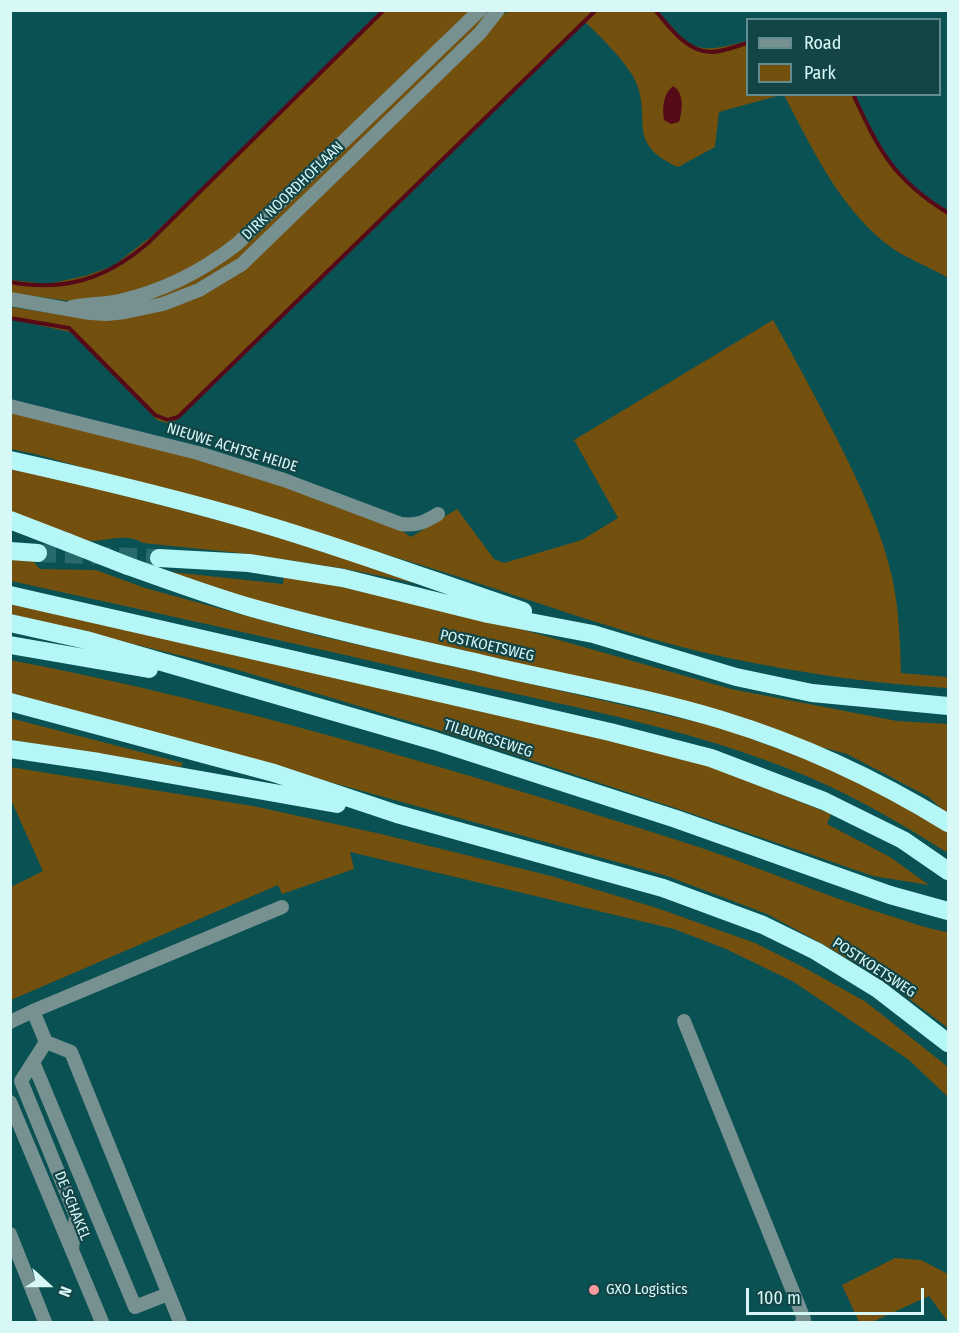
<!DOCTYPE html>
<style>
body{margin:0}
#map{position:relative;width:959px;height:1333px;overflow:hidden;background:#095153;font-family:"Fira Sans Condensed",sans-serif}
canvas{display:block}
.frame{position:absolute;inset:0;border:12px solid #d8f7f7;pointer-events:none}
.legend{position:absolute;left:746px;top:18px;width:195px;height:78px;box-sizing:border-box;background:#134546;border:2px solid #628c8d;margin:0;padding:8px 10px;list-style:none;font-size:18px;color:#d8f7f7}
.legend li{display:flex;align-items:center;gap:12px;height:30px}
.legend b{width:30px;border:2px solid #628c8d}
.north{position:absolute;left:18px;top:1255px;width:60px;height:60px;-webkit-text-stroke:4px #134546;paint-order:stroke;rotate:111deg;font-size:16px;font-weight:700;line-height:24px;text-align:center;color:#d8f7f7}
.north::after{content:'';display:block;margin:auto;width:21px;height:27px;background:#d8f7f7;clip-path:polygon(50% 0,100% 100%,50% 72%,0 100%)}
.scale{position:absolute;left:746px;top:1288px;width:178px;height:27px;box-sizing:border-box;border:3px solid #d8f7f7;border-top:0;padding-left:8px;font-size:18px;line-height:21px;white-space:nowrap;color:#d8f7f7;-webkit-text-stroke:4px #134546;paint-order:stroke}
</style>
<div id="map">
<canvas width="959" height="1333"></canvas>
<div class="frame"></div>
<ul class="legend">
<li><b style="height:8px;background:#779191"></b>Road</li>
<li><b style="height:16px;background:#73500e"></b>Park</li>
</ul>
<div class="north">N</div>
<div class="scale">100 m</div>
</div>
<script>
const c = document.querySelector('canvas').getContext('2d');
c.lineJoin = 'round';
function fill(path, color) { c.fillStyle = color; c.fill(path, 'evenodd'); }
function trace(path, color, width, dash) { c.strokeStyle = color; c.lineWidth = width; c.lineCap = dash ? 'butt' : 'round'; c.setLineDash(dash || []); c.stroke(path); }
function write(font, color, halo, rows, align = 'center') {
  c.font = font + ' "Fira Sans Condensed",sans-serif'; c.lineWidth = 4.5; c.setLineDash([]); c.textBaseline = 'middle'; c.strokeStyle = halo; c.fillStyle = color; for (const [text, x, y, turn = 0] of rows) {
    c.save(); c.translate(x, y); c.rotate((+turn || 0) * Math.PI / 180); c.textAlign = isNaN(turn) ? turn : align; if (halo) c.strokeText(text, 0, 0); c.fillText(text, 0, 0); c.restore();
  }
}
const green = new Path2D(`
 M383,11H475L212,260L133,294L70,301L11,293L10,280L48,284L85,276L113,266L152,236Z
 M485,11H495L241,260L169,298L93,307L196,277Z
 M511,11H658C692,51 695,55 747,41L748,94L781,95L719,112L715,147L678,167C623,142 654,118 634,78C624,60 601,37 585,22L177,420L167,423L157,420L92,351L70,332L11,319L10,307L77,317L103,318L226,279L498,16Z
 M784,95H855C869,125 882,156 906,180C919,192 934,201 948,211V278C929,266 901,257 884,242C837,203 812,148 784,95Z
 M773,320C796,360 817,400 838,441C860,485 881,529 892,577C899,608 900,641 901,673L948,677V688C875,684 801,673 729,658C624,636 523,596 421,565C294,526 166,492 39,455L11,449V410L72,424L282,484L399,529L411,537L457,509L494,559L504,563L582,540L618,518L574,440Z
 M10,469L79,483L259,531L439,588L346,569L249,554L143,543C128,533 109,540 92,541C80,541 26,519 11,514Z
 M10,559L33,561L40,569L96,570L145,588L320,636L719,727L836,770L948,831V853C911,830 873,807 833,788C715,732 575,708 449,679C303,645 157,613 11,581Z
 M162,571L283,584L284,574L496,622L731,689L897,721L948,724V814L927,796L847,754L485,657L235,596Z
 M11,603L608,739L709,766L831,814L827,824L890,857L929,885L873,876L687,812L464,738L299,688L231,668L11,614Z
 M10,660C236,703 455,770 674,839C746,861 815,893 887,915C907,921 928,929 948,932V1028L884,980L819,942L767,914L667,876L11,693Z
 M10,718L183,763L181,767L11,740Z
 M10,767L253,806L381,834L551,876L657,908L755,943L805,968L866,1002L948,1067V1097L909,1060L794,982L726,949L674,929L350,852L354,869L282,894L278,885L11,1000V887L43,871L11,800Z
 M895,1258L921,1260L948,1274V1322L929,1296L872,1322H859L842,1285Z`);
const water = new Path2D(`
 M673,86C685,93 682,111 679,122L671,124L664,120C662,108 663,94 673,86Z`);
const stream = new Path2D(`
 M655,10C669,27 687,52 711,52C723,52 736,46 748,43
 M853,94C879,151 894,180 948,213
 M10,282C65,292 106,279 148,243L384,10
 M10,318L69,328L73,332L155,415L168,420L178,417L596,10`);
const highwayTunnel = new Path2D(`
 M38,553L159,558`);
const minor = new Path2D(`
 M10,299L90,313L107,314L125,312L163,304L199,290L242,264L480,33L498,10
 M72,307C88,304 104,304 119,301C164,291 201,272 237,244L480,10
 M10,406L198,453L284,480L401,524C417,526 425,522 438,514
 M684,1021L804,1319L802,1322
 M10,1022L33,1011
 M46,1042L71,1052L180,1322
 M33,1062L135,1307L168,1294
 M10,1102L102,1322
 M10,1234L45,1322
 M72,1249L76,1216L21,1081L46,1042L33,1011L282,907`);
const highway = new Path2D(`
 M10,460C95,479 180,499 263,524C351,550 436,582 523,611
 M10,520L67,542
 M10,551L38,553
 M159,558L249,563L343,578L488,614L593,634L736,677L812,693L948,706
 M128,566C168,580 208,595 249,607C326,629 404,646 483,664C562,683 643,696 722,720C801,744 878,780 948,823
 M10,595L610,732L711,758L824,801L903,840L948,871
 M10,623L86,640L435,741L676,819L890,895L948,911
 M10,645L149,669
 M10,702L274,773L397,814L663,888L763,925L816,951L878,989L948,1043
 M10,749L99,762L337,804`);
const highwayBridge = new Path2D(`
 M67,542L128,566`);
const markers = [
 [594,1290,6,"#f59b9e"]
];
const streetNames = [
 ["DIRK NOORDHOFLAAN",293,191,-44],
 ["NIEUWE ACHTSE HEIDE",232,448,17],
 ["POSTKOETSWEG",487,646,13],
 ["TILBURGSEWEG",488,739,18],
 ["POSTKOETSWEG",874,968,33],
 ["DE SCHAKEL",72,1206,68]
];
const poiNames = [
 ["GXO Logistics",606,1290]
];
fill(green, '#73500e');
fill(water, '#560a18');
trace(stream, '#560a18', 4);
trace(highwayTunnel, '#286a6c', 18, [18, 9]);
trace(minor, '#779191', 14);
trace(highway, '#b5f6f7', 18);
trace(highwayBridge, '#b5f6f7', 18);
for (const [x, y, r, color] of markers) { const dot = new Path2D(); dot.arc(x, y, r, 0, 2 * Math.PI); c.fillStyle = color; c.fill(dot); trace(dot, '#134546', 2); }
write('15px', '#d8f7f7', '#134546', streetNames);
write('15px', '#d8f7f7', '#134546', poiNames, 'left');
</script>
